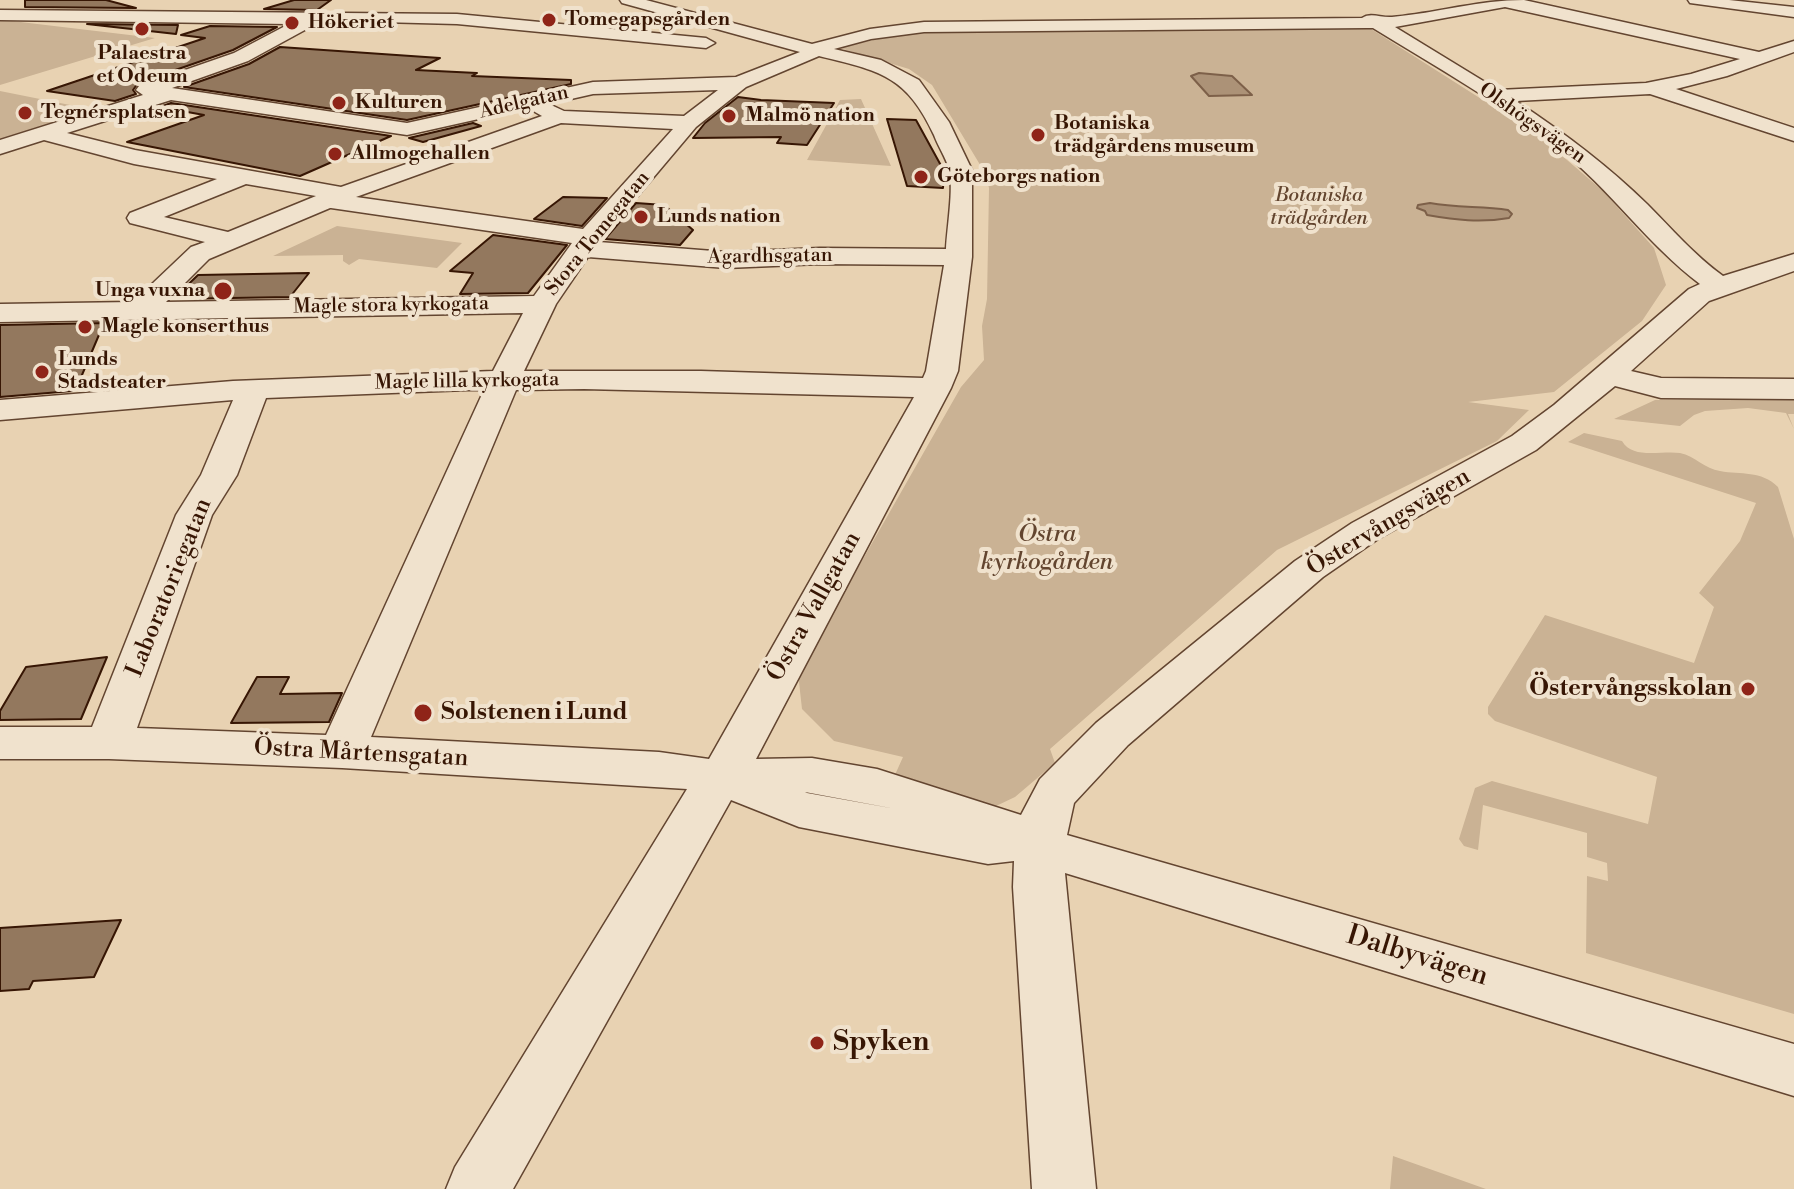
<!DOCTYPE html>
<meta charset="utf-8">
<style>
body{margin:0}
canvas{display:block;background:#e8d2b2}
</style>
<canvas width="1794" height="1189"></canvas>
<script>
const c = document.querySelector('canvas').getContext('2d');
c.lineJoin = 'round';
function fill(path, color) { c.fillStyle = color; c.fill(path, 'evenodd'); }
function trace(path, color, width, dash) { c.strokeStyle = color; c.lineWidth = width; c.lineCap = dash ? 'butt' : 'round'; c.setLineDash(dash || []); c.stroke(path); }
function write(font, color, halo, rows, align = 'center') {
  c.font = font + ' "Libre Bodoni",serif'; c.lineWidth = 8; c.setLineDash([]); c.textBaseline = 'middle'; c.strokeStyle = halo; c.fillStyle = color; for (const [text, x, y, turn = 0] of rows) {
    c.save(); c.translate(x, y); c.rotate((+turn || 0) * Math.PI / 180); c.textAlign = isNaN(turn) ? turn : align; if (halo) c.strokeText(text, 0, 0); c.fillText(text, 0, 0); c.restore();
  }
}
const green = new Path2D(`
 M0,16L12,21L155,38L0,85Z
 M1368,27L1538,135L1603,191L1654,248L1666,285L1642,321L1554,392L1468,402L1529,410L1497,441L1277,550L1050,749L1055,763L1015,797L996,806L894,777L903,757L834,741L802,709L798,673L961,387L984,360L982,326L987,299L989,188L985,173L932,85L909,69L840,48L903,33L934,30Z
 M0,91L105,112L0,145Z
 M861,99L891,166L807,160L840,100Z
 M337,226L462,243L437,268L359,259L349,265L343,261V255L273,256Z
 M1794,399V414H1788L1794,429L1786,413L1748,408L1705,411L1694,415L1680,426L1614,419L1655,400Z
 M1584,433L1622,441C1633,460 1662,450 1680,453C1695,456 1705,469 1720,471C1741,475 1761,470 1778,487L1794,539V1014L1586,953L1587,876L1608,881L1607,863L1587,857V833L1483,805L1478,850L1464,846L1459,839L1475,788L1492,781L1648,824L1657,777L1495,721L1488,714V707L1545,615L1694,663L1714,607L1699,593L1740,541L1756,503L1568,442Z
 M1393,1156L1486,1189H1390Z`);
const water = new Path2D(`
 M1199,73L1232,76L1252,95L1209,96L1191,76Z
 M1430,203C1456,208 1482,206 1508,210L1512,214L1509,218C1480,223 1456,220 1427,215L1425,211L1417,208L1418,205Z`);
const building = new Path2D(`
 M25,0H106L136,8L25,7Z
 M294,0H331L317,10L264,9Z
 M87,24L178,25L176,34Z
 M210,26L277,27L233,50L138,83L133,90L136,94L115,101L47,91L205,38L181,35Z
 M280,47L440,58L416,70L477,73L472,76L571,80V84L407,120L184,87L249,64Z
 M738,97L761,100L834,103L807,145L777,143L781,137L693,138L705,123Z
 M171,103L391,136L300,176L127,142L204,115L160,107Z
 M887,119L916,120L944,171L943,188L907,186Z
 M473,123L481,126L423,142L409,138Z
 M563,197L607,198L582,226L534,219Z
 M636,203L664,205L693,230L680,245L605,239Z
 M493,235L567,245L528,293L460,294L473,273L450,271Z
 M309,273L290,297L173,299L198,275Z
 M104,323L79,382L72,391L0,397V325Z
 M107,657L81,719L0,720V711L26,667Z
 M257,677H289L280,694L342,693L329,722L231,723Z
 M121,920L94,977L33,981L29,989L0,991V928Z`);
const minor = new Path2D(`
 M620,0H646L812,44L870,29L924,22L1362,18C1371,12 1381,18 1392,17C1437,13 1479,0 1524,0L1759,52L1794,41V52L1727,76L1676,89L1794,128V141L1650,94L1516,101C1563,132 1607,165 1647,204C1672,229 1694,255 1723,276L1794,254V271L1709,301L1631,371L1661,378L1794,379V399L1661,398L1615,386L1536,450L1378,539L1323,577L1128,745L1074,803L1067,835L1794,1044V1096L1065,873L1096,1189H1032L1013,887L1014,861L988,864L799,827L731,800L513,1189H446L455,1167L687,789L342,768L109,759H0V727H92L176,515L201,475L233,400L0,420V400L233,381L493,371L523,313L0,322V304L133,302L191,247L205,242L130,223L127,218L130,213L217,179L134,164L44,140L0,154V140L143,95L136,90L139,86L234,53L289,24L0,20V10L457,14L706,38L715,43L706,48L457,24L341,21L314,25L248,61L172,88L407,123L593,82L736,77L800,52L622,3ZM1505,7L1740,59L1691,74L1646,83L1498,90L1395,27ZM1366,28H1373C1435,66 1500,103 1558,148C1610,189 1648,245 1700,284L1689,289L1554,405L1512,436L1352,523L1295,561L1096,723L1040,779L1021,815L877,769L812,758L756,759L951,388L958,371L972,257V170L949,122L919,80L881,60L834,49L871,39L924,32ZM819,56C880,71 906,75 934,135C938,146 946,158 949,169C954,189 947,227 946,249L820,248L726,252L599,242L696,127L746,87ZM718,90L684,116L564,111L549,104L593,94ZM171,100L407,135L528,108L542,116L341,187L135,150L67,133ZM561,123L673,129L583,229L356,197ZM246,184L316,196L228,232L164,217ZM330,208H331L572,243L534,296L166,302L209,259ZM588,257L726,268L820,264L944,265L926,371L923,378L701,371H524L556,304ZM584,389L914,397L709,759L659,752L371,737L516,390ZM467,390H484L326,735L137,728L212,515L237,475L266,398ZM805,792L896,809L807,793Z
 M1688,0H1729L1794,7V17L1690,3Z`);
const markers = [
 [549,20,8,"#8f2418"],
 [292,23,8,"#8f2418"],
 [142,29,8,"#8f2418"],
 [339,103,8,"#8f2418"],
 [25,113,8,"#8f2418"],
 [729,116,8,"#8f2418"],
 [1038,135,8,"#8f2418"],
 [335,154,8,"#8f2418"],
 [921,177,8,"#8f2418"],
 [641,217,8,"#8f2418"],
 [223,291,10,"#8f2418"],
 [85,327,8,"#8f2418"],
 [42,372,8,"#8f2418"],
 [1748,689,8,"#8f2418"],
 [423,713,10,"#8f2418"],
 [817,1043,8,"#8f2418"]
];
const farPoinames = [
 ["Tomegapsgården",565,20],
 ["Hökeriet",308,23],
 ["Palaestra",142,54,"center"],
 ["et Odeum",142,77,"center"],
 ["Kulturen",355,103],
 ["Tegnérsplatsen",41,113],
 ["Malmö nation",745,116],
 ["Botaniska",1054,124],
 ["trädgårdens museum",1054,147],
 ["Allmogehallen",351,154],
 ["Göteborgs nation",937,177],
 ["Lunds nation",657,217],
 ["Unga vuxna",205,291,"right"],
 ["Magle konserthus",101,327],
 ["Lunds",58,360],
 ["Stadsteater",58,383]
];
const farStreetnames = [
 ["Adelgatan",524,103,-13],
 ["Olshögsvägen",1532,124,35],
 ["Stora Tomegatan",598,234,-51],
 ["Agardhsgatan",770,257,-1],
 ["Magle stora kyrkogata",391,306,-1],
 ["Magle lilla kyrkogata",467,382,-1]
];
const farParknames = [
 ["Botaniska",1319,196],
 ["trädgården",1319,219]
];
const streetNames = [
 ["Östervångsvägen",1389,523,-31],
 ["Laboratoriegatan",170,588,-68],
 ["Östra Vallgatan",815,607,-61],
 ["Östra Mårtensgatan",361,754,3]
];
const parkNames = [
 ["Östra",1047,535],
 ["kyrkogården",1047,563]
];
const poiNames = [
 ["Östervångsskolan",1732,689],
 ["Solstenen i Lund",441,713,"left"]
];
const nearStreetnames = [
 ["Dalbyvägen",1417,957,17]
];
const nearPoinames = [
 ["Spyken",833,1043]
];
fill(green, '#cab294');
fill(water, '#ac9277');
trace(water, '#7d6049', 2);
fill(building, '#93785e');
trace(building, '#371604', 2);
trace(minor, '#634530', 3);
fill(minor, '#f0e2cd');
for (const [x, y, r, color] of markers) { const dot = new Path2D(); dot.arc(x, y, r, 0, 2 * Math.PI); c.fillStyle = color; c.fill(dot); trace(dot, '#f0e2cd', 3); }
write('bold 20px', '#371604', '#f0e2cd', farPoinames, 'left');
write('20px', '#371604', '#f0e2cd', farStreetnames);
write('italic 20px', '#63452f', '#f0e2cd', farParknames);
write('24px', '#371604', '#f0e2cd', streetNames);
write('italic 24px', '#63452f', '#f0e2cd', parkNames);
write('bold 24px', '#371604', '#f0e2cd', poiNames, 'right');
write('28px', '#371604', '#f0e2cd', nearStreetnames);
write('bold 28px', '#371604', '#f0e2cd', nearPoinames, 'left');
</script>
